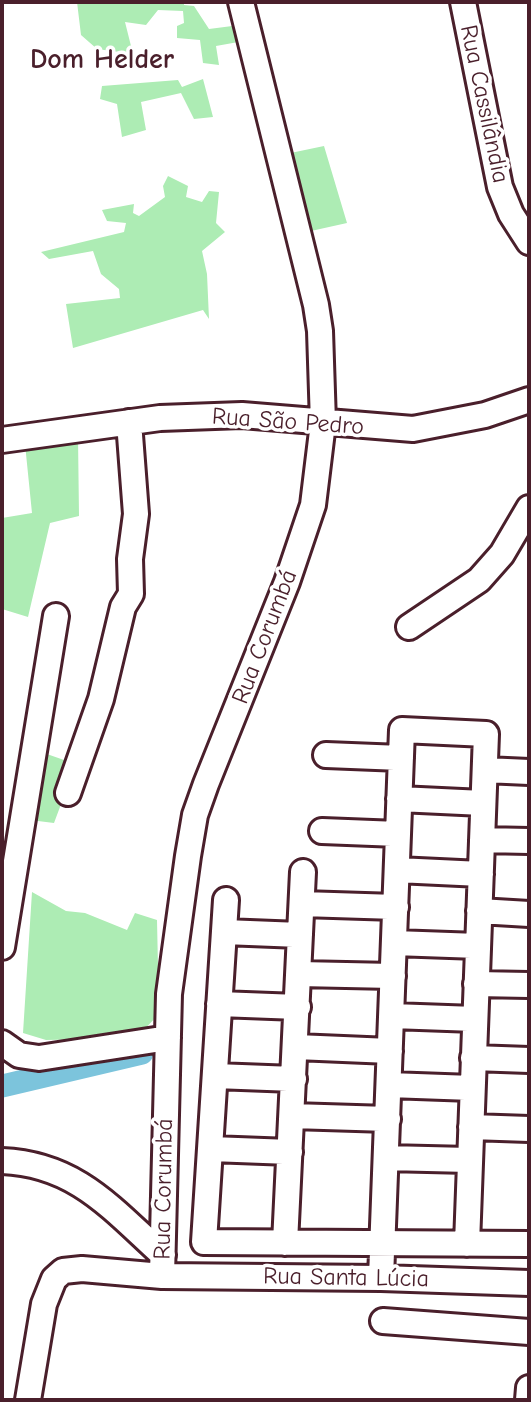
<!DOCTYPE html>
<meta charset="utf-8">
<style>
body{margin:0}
#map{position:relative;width:531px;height:1402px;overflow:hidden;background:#fff;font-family:"Comic Neue",sans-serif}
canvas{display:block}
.frame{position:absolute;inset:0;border:4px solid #4a1f2b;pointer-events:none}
</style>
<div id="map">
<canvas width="531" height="1402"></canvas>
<div class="frame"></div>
</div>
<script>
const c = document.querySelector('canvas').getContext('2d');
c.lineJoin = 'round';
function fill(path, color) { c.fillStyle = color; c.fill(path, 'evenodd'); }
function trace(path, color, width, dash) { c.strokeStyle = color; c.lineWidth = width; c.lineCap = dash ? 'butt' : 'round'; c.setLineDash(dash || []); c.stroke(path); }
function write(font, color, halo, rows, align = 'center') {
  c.font = font + ' "Comic Neue",sans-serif'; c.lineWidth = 7; c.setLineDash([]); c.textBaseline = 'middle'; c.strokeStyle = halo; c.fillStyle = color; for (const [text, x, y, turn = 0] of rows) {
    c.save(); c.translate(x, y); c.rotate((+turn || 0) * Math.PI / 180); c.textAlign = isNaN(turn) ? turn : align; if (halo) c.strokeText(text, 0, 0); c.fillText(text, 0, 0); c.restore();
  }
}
const green = new Path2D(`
 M77,2H184V5L194,6L209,29L240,25L244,41L216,46L219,65L203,63L200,40L177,38V26L184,23L183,11L158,10L146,25L125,22L133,54L97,49L81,35Z
 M203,79L213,117L194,119L181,93L141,102L146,130L122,137L117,104L100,99L102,86L178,80L182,87Z
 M324,146L347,223L302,233L281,155Z
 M168,176L188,186L186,197L202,202L209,191L219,192L216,223L225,232L202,251L207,274L209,319L203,310L73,348L66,304L120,298L119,289L101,274L93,251L49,259L41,252L124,232L126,223L107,221L102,210L134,204L133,213L139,216L165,197L163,186Z
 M78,437L79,516L50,523L28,617L2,609V518L32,513L25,444Z
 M44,753L64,760L79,756L54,823L30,820Z
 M32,892L66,911L85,913L127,930L135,913L157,920L159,1014L136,1038L46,1040L23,1033Z`);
const canal = new Path2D(`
 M2,1086L142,1053`);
const minor = new Path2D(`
 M463,2L500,187L511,214L529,242
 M2,440L160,418L242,415L413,429L485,415L529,400
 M409,627L479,580L502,554L529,508
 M326,755L401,758
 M485,770L529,772
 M68,793L101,699L123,607L131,594L130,559L136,514L129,422
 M399,799L483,803
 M322,831L398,834
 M482,840L529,841
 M397,870L481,874
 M226,900L204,1242L529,1244
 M302,904L396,907
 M479,911L529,914
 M224,932L300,935
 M394,943L478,946
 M2,947L56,616
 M299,974L393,976
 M476,984L529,985
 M219,1004L298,1007
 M392,1016L475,1019
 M2,1043L19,1055L39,1058L168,1038
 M296,1047L390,1051
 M473,1058L529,1060
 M215,1076L294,1079
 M389,1085L472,1088
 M292,1116L388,1119
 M471,1127L529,1129
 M211,1149L290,1152
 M386,1158L469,1160
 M2,1161C76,1164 112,1209 163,1255
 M285,1243L303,872
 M162,1276L169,994L188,856L195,815L206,784L287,582L313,505L323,423L320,331L316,305L241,2
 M381,1278L402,730L486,734L467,1244
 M383,1321L529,1332
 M28,1400L44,1304L54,1279L63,1271L82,1269L162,1276L381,1278L529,1283
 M528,1400L529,1388`);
const streetNames = [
 ["Rua Cassilândia",484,104,78],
 ["Rua São Pedro",288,422,4],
 ["Rua Corumbá",265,637,-69],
 ["Rua Corumbá",164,1189,-89],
 ["Rua Santa Lúcia",346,1278,1]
];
const quarterNames = [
 ["Dom Helder",102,60]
];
fill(green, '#adecb4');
trace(canal, '#7cc4dc', 23);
trace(minor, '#4a1f2b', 30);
trace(minor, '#fff', 24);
write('24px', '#4a1f2b', '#fff', streetNames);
write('bold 28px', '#4a1f2b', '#fff', quarterNames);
</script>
